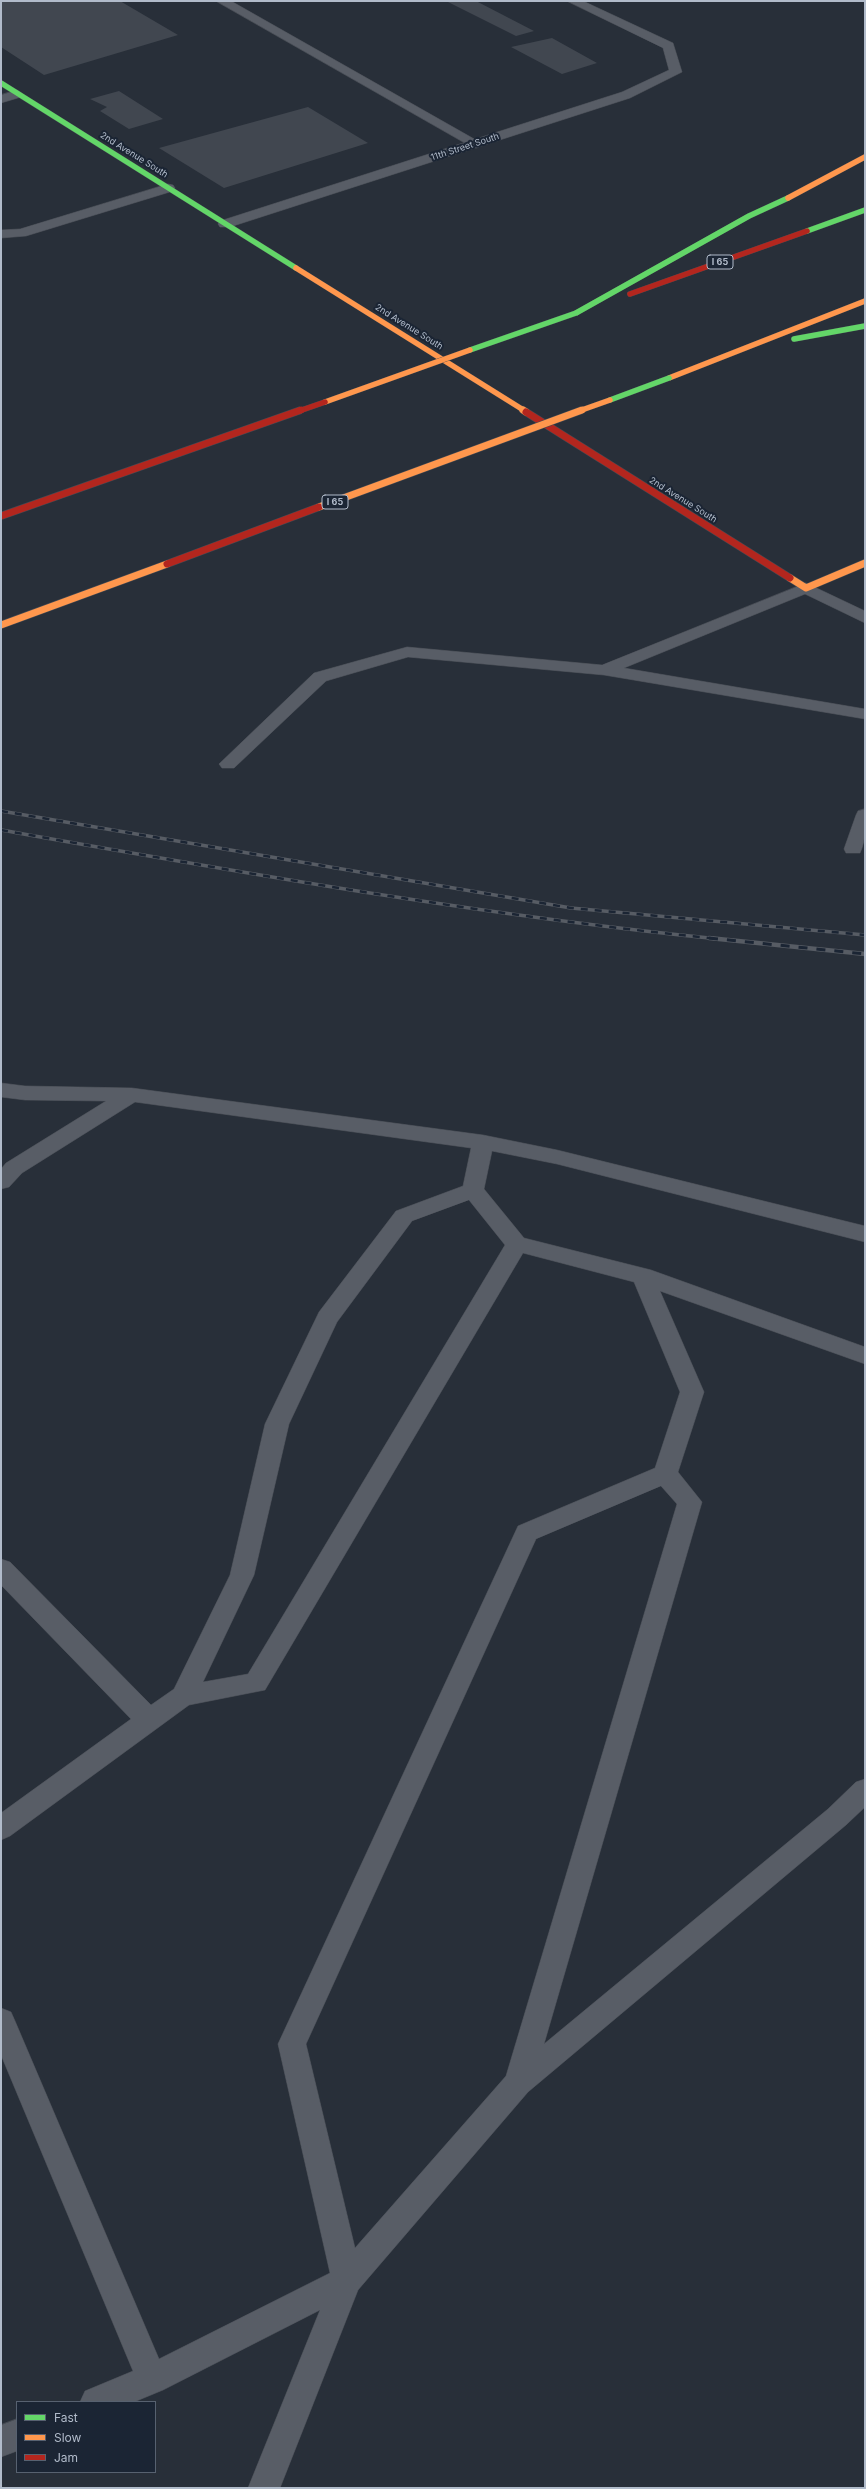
<!DOCTYPE html>
<style>
body{margin:0}
#map{position:relative;width:866px;height:2489px;overflow:hidden;background:#282f39;font-family:Inter,sans-serif}
canvas{display:block}
.frame{position:absolute;inset:0;border:2px solid #b1bbca;pointer-events:none}
.legend{position:absolute;left:16px;top:2401px;width:140px;height:72px;box-sizing:border-box;background:#1b2534;border:1px solid #576170;margin:0;padding:5px 7px;list-style:none;font-size:12px;color:#b1bbca}
.legend li{display:flex;align-items:center;gap:8px;height:20px}
.legend b{width:20px;border:1px solid #576170}
</style>
<div id="map">
<canvas width="866" height="2489"></canvas>
<div class="frame"></div>
<ul class="legend">
<li><b style="height:5px;background:#63d668"></b>Fast</li>
<li><b style="height:5px;background:#ff974d"></b>Slow</li>
<li><b style="height:5px;background:#b3261e"></b>Jam</li>
</ul>
</div>
<script>
const c = document.querySelector('canvas').getContext('2d');
c.lineJoin = 'round';
function fill(path, color) { c.fillStyle = color; c.fill(path, 'evenodd'); }
function trace(path, color, width, dash) { c.strokeStyle = color; c.lineWidth = width; c.lineCap = dash ? 'butt' : 'round'; c.setLineDash(dash || []); c.stroke(path); }
function write(font, color, halo, rows, align = 'center') {
  c.font = font + ' Inter,sans-serif'; c.lineWidth = 4; c.setLineDash([]); c.textBaseline = 'middle'; c.strokeStyle = halo; c.fillStyle = color; for (const [text, x, y, turn = 0] of rows) {
    c.save(); c.translate(x, y); c.rotate((+turn || 0) * Math.PI / 180); c.textAlign = isNaN(turn) ? turn : align; if (halo) c.strokeText(text, 0, 0); c.fillText(text, 0, 0); c.restore();
  }
}
const building = new Path2D(`
 M1,1H120L178,35L44,75L1,47Z
 M446,1H476L534,31L516,36Z
 M552,38L597,63L562,74L511,47Z
 M119,91L163,119L129,129L100,111L107,107L90,99Z
 M308,107L368,143L224,188L159,148Z`);
const lane = new Path2D(`
 M216,1H231L483,144L477,148L472,147Z
 M17,90L23,94L21,97L1,103V95Z
 M168,184L173,185L175,188L173,191L26,236L1,238V230L20,229Z
 M806,583L865,611V623L805,594L624,668L865,709V719L604,675L408,657L326,681L234,768H222L219,764L314,673L407,647L602,665Z
 M865,809C865,824 866,841 860,853H846L844,849L856,815L858,811Z
 M1,1083L25,1086L132,1088L483,1135L557,1150L865,1226V1242L557,1164L492,1151L484,1189L524,1238L651,1270L865,1347V1364L660,1291L704,1392L678,1472L702,1502L544,2044L828,1809L856,1782L865,1779V1807L846,1825L528,2092L358,2290L280,2488H248L320,2310L163,2390L134,2402H80L85,2391L133,2371L1,2055V2008L11,2012L15,2021L159,2359L330,2273L278,2044L518,1526L655,1468L680,1392L634,1282L523,1253L265,1690L189,1705L10,1836L1,1840V1813L131,1719L1,1585V1559L10,1562L151,1705L174,1689L230,1575L265,1424L319,1312L396,1211L463,1186L471,1148L135,1102L22,1173L9,1187L1,1189V1169L6,1163L106,1101L25,1100L1,1097ZM469,1200L505,1245L248,1674L203,1682L254,1575L289,1424L337,1322L412,1221ZM661,1486L677,1504L506,2076L355,2248L306,2044L536,1539Z
 M17,2419V2451L1,2457V2425Z`);
const street = new Path2D(`
 M567,1H583L673,43L682,72L630,98L230,227H220L218,224L220,221L622,92L669,70L663,48Z`);
const fast = new Path2D(`
 M1,83L296,268
 M807,231L865,210
 M576,313L749,216L788,198
 M794,339L865,326`);
const slowFar1 = new Path2D(`
 M788,198L865,157
 M296,268L525,411
 M669,378L865,301`);
const slow = new Path2D(`
 M523,410L526,412
 M790,578L806,588L865,563`);
const jamFar1 = new Path2D(`
 M630,294L807,231`);
const jam = new Path2D(`
 M526,412L790,578`);
const railFar1 = new Path2D(`
 M1,811L571,908L865,935
 M1,830C240,872 478,915 719,939`);
const rail = new Path2D(`
 M709,938L865,954`);
const fastBridge = new Path2D(`
 M470,350L576,313
 M610,400L669,378`);
const slowBridgeFar1 = new Path2D(`
 M325,402L470,350
 M579,411L610,400`);
const slowBridge = new Path2D(`
 M319,507L582,410
 M1,625L167,564`);
const jamBridgeFar1 = new Path2D(`
 M299,411L325,402`);
const jamBridge = new Path2D(`
 M1,516L301,410
 M167,564L319,507`);
const farStreetnames = [
 ["11th Street South",465,147,-18],
 ["2nd Avenue South",134,155,32],
 ["2nd Avenue South",409,327,32],
 ["2nd Avenue South",683,500,32]
];
const shields = [
 [720,262,26],
 [335,502,26]
];
const shieldNames = [
 ["I 65",720,262],
 ["I 65",335,502]
];
fill(building, '#414750');
trace(lane, '#454a52', 1);
trace(street, '#454a52', 1);
trace(fast, '#454a52', 6);
trace(slowFar1, '#454a52', 6);
trace(slow, '#454a52', 8);
trace(jamFar1, '#454a52', 6);
trace(jam, '#454a52', 8);
fill(lane, '#585d66');
fill(street, '#585d66');
trace(fast, '#63d668', 5.5);
trace(slowFar1, '#ff974d', 5.5);
trace(slow, '#ff974d', 7);
trace(jamFar1, '#b3261e', 5.5);
trace(jam, '#b3261e', 7);
trace(railFar1, '#575c64', 3.5);
trace(rail, '#575c64', 4.5);
trace(railFar1, '#1b2534', 2.5, [7]);
trace(rail, '#1b2534', 3, [9]);
trace(fastBridge, '#454b54', 6, []);
trace(slowBridgeFar1, '#454b54', 6, []);
trace(slowBridge, '#454b54', 8, []);
trace(jamBridgeFar1, '#454b54', 6, []);
trace(jamBridge, '#454b54', 8, []);
trace(fastBridge, '#63d668', 5.5);
trace(slowBridgeFar1, '#ff974d', 5.5);
trace(slowBridge, '#ff974d', 7);
trace(jamBridgeFar1, '#b3261e', 5.5);
trace(jamBridge, '#b3261e', 7);
write('9px', '#b1bbca', '#1b2534', farStreetnames);
for (const [x, y, w] of shields) { const box = new Path2D(); box.roundRect(x - w / 2, y - 7, w, 14, 3); c.fillStyle = '#1b2534'; c.fill(box); trace(box, '#b1bbca', 1); }
write('bold 9px', '#b1bbca', null, shieldNames);
</script>
